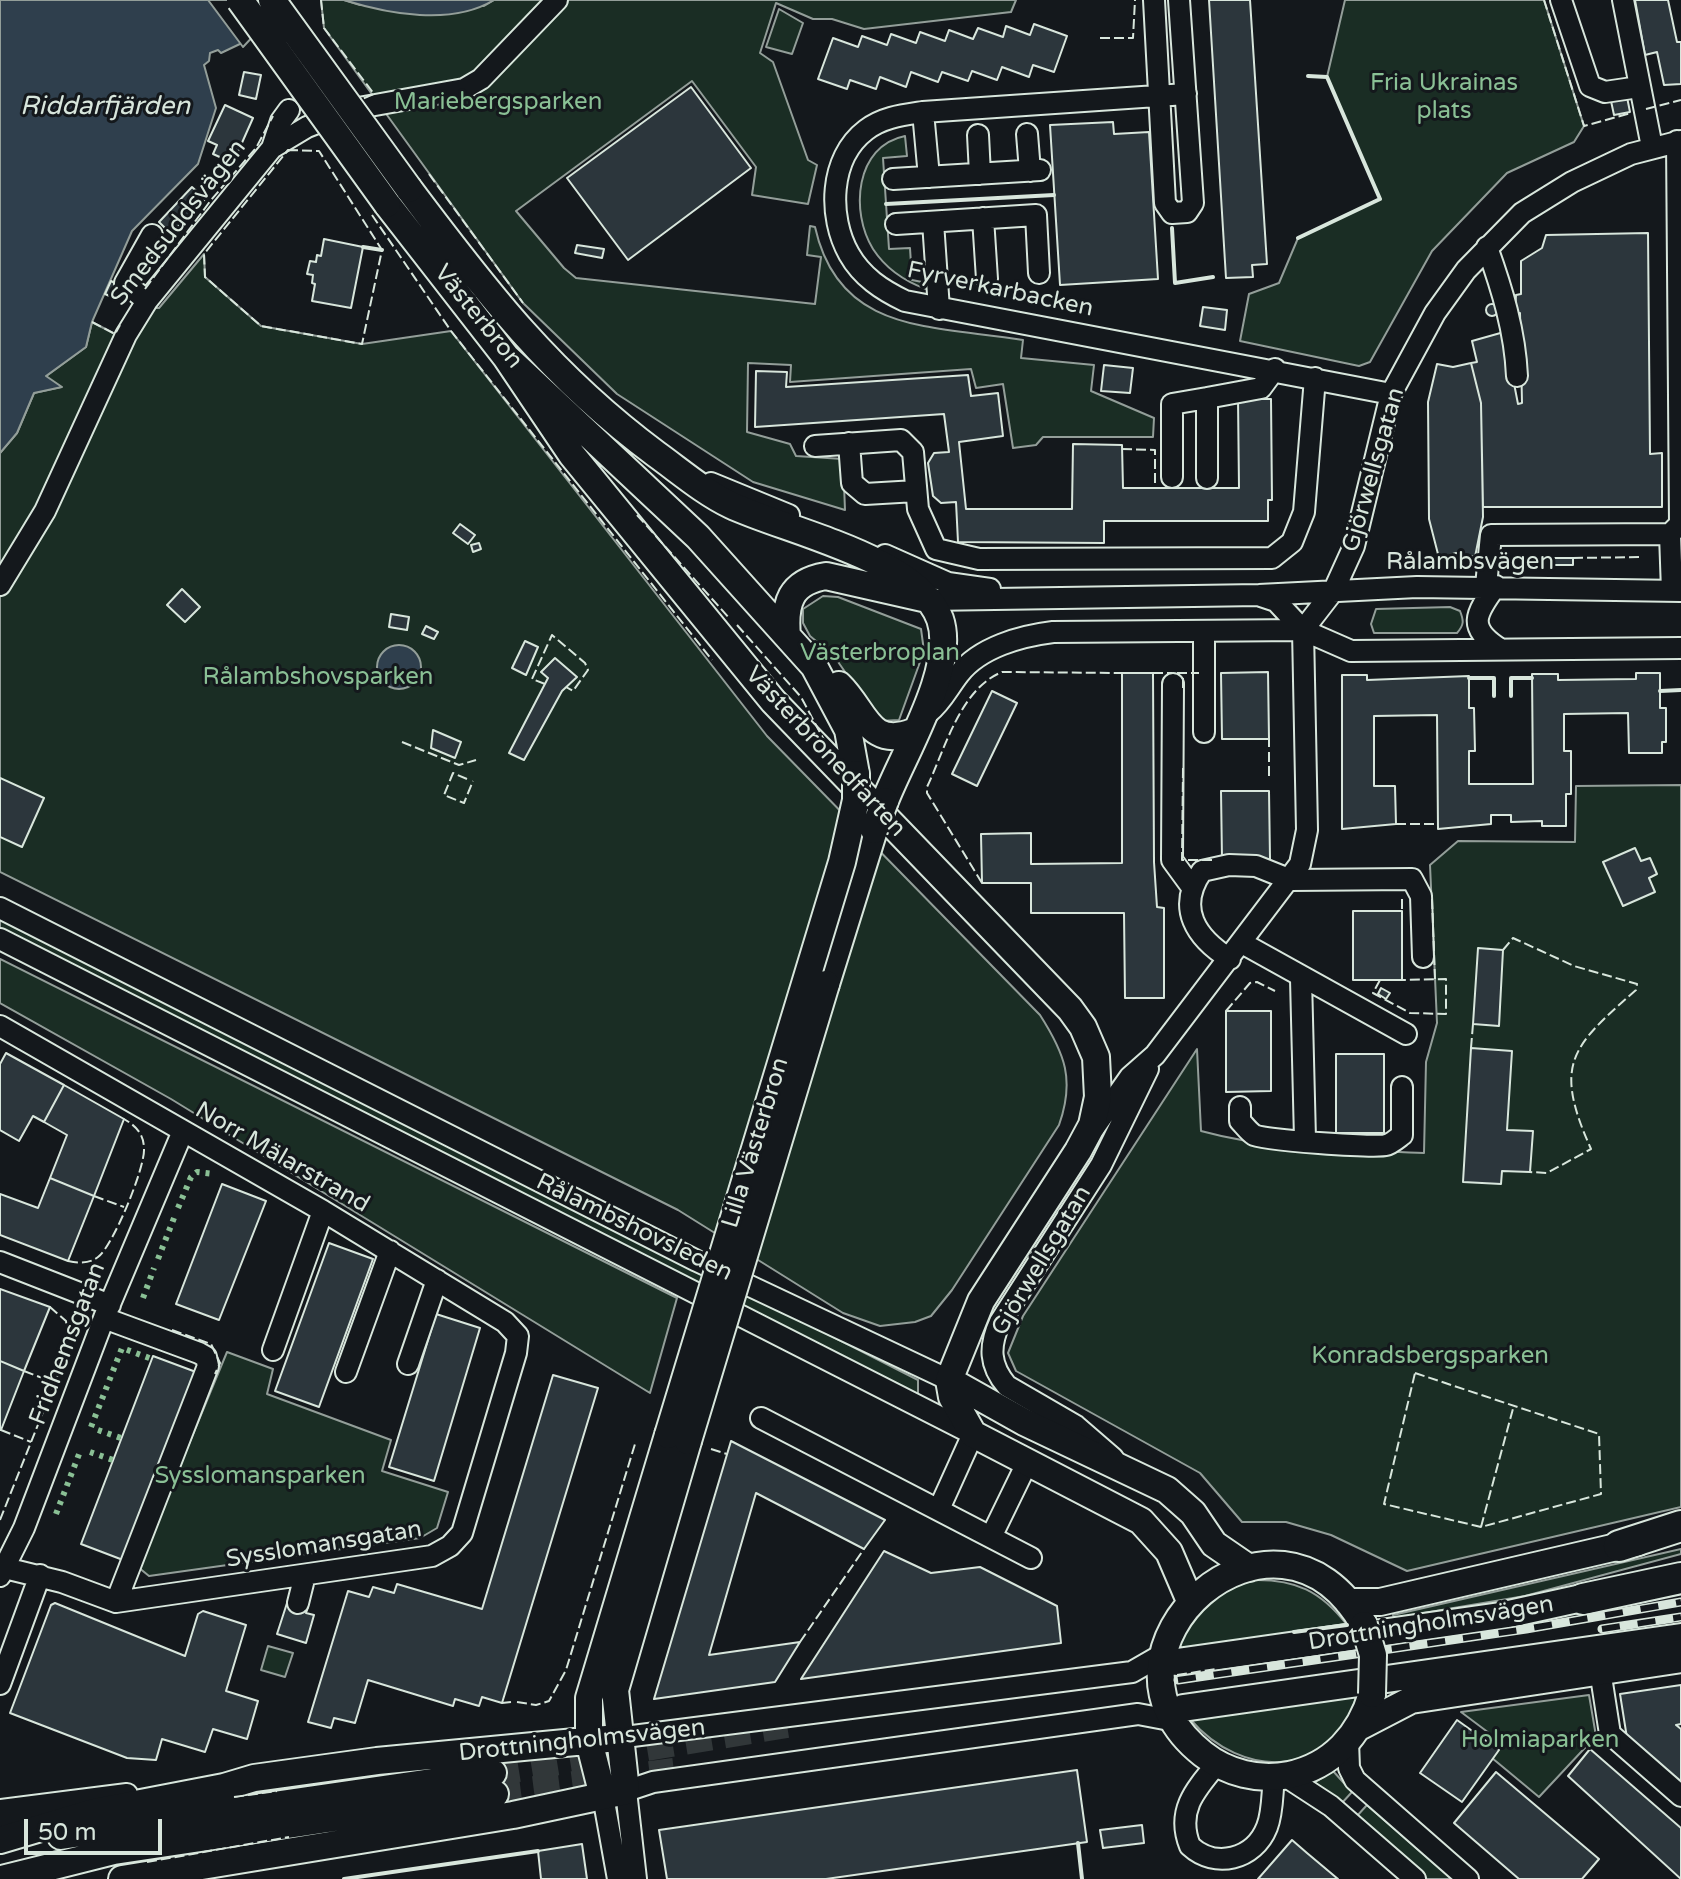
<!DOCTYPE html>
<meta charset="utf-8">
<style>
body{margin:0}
#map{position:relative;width:1681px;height:1879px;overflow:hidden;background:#14181c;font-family:"Varela Round",sans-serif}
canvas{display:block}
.scale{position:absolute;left:24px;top:1819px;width:138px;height:36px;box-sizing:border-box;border:4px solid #d8e6dc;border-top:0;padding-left:10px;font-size:24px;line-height:28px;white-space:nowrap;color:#d8e6dc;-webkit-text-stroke:6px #14181c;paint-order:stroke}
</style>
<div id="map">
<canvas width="1681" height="1879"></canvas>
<div class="scale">50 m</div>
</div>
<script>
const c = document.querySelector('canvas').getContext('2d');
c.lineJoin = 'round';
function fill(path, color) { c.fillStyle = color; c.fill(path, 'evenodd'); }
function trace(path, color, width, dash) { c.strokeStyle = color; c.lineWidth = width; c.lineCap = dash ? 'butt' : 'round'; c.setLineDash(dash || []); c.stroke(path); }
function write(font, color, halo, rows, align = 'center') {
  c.font = font + ' "Varela Round",sans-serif'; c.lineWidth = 6; c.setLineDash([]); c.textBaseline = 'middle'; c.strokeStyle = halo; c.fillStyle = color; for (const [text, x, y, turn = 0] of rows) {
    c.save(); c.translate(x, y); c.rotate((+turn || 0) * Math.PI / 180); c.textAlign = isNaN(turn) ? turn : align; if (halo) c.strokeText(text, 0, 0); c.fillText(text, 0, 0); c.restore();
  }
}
const green = new Path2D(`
 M321,0H344L360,5L484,6L494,0H1016L1011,12L864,29L832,19H813L776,3L760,53L773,62L808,160L817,165L808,204L752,195L756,167L692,81L516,211L564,268L576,278L815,304L821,257L807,255L810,226L815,227C839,335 933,325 1023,340L1021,358L1094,365L1091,391L1154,418L1153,437H1043L1036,445L1013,448L1003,384L976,388L971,369L790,382L791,365L748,363L747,432L790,444L796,456L843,459L845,510L753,482L617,394L523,303L324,28Z
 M1345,0H1544L1584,126L1574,142L1507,173L1432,251L1370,362L1359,366L1240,341L1249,294L1279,283L1298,238L1380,199L1327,77Z
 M779,9L803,23L792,54L766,47Z
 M905,136L907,156L883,158L889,249L910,248L912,280L927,283L926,289C904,281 886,269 873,249C850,212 855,146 905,136Z
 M204,254L205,277L261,326L362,344L451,331L767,736L1040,1015C1065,1054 1075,1080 1059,1125L952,1290L931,1316L915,1322L880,1326L843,1313L678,1210L0,872V453L17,433L34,393L61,387L45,377L86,347L92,322L115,334L131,308H159Z
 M823,596L838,597L921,629L924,651L899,720L879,721L834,656L810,636L803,623V609Z
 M1450,607L1460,611C1464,621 1464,625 1457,633H1374L1371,624L1376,609Z
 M1681,785V1507L1407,1571L1331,1535L1286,1522H1242L1200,1473L1016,1371L1008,1353L1023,1316L1197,1049L1201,1131C1274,1151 1349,1150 1424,1153L1426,1062L1437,1023L1430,865L1458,841L1575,842L1576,786Z
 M0,913L918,1380V1395L0,928Z
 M0,959L677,1298L650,1393L171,1099L0,1003Z
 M227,1352L273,1369L267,1394L391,1440L382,1471L448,1492L437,1528L420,1538L149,1576L138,1567Z
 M1681,1549V1554L1525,1596L1394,1618L1393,1615Z
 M1253,1580C1295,1579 1321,1591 1347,1625L1179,1649C1187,1614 1220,1590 1253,1580Z
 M268,1646L293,1653L285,1677L261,1670Z
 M1357,1695C1331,1780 1242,1780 1190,1719Z
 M1589,1695L1596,1736L1539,1797L1492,1758L1501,1742L1461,1712Z
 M1333,1771L1352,1792L1341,1804L1314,1783Z
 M1367,1805L1452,1879H1427L1356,1817Z`);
const water = new Path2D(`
 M0,0H263L242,43L221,53L218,50L210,53L209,61L204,65L216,108L198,164L132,231L92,322L86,347L46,376L62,387L34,393L17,433L0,453Z
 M344,0H494C452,26 388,14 344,0Z
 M377 667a22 22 0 1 1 44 0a22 22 0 1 1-44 0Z`);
const pier = new Path2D(`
 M208,0H268L273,15L243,47Z`);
const building = new Path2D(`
 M1209,0H1250L1267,264L1252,265L1253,277L1226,278Z
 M1635,0H1668L1677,42H1681V84L1664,85L1657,52L1645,55Z
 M1034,24L1067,36L1054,72L1033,65L1029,77L1002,67L997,80L972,71L968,81L942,72L938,82L911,72L906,87L880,77L876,89L850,80L847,89L818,79L833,38L858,47L862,36L887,45L891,34L916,43L920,32L945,41L949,30L973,39L978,28L1003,37L1006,26L1030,35Z
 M244,72L261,75L256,99L239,95Z
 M691,87L751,168L628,260L567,178Z
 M1627,97L1630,112L1614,115L1611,101Z
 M225,105L253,118L233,163L213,154L217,145L208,141Z
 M1113,122L1114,134L1149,132L1158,279L1060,285L1050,125Z
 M192,187L205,199L171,234L159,222Z
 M1648,233L1650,454L1662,453V507H1483L1481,403L1471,363L1477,362L1472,341L1504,332L1518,404L1522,403L1520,313H1515L1516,295L1521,294V261L1542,248L1546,235Z
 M324,239L363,247L351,308L312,301L315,284L312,283L313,275L307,274L310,261L316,262L317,255L321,256Z
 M577,245L604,249L602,258L575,253Z
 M111,281L121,286L116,299L105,294Z
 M1486 310a6 6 0 1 1 12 0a6 6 0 1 1-12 0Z
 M1203,307L1227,310L1225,330L1200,326Z
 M1471,363L1481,403L1483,517L1475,557L1456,553L1439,558L1429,519L1428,402L1437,364L1453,367Z
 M1104,365L1133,368L1130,393L1101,391Z
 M756,371L787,372L786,387L968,375L971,396L998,393L1003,436L959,442L966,509H1072L1073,444L1122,445L1123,488H1239L1238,399H1271L1272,500H1268V521H1104V543L958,542L956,502L941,503L933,496L928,463L934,453L949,452L944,414L755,427Z
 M460,524L475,535L468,544L453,533Z
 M479,543L481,549L473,552L471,545Z
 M1553,558H1573V565H1553Z
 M182,589L200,607L185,622L167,605Z
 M391,614L409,617L407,630L389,627Z
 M426,626L438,632L434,639L422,634Z
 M525,641L538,647L526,675L512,668Z
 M555,658L577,677L562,691L524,760L509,753L548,678L541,672Z
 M1268,672L1269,739H1222L1221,673Z
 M1122,673H1153L1154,862L1157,907L1164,908V998H1125L1124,913H1031V883H982L981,834L1031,833V864L1122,863Z
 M1636,673H1660V708H1666V742H1662V753H1629L1628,713L1564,714V751H1571V794H1566V826H1542V821L1511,822V815H1491V824L1438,829L1437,715L1374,716V786H1395L1396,824L1342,829V675H1367V680L1469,676V708H1474L1475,751H1469V784H1533L1532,674H1558V680L1636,679Z
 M992,691L1017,703L977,786L952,774Z
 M433,730L461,742L455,758L431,748Z
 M0,778L44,798L22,847L0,837Z
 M1221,791H1269L1270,859L1222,860Z
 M1635,848L1641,861L1650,858L1657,874L1649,878L1655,892L1623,906L1603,862Z
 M1353,911H1402V980H1353Z
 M1478,948L1503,950L1499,1026L1473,1024Z
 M1381,988L1390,993L1386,999L1378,994Z
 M1226,1011H1271V1091L1226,1092Z
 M1471,1048L1512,1051L1507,1130L1533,1131L1530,1172L1502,1171L1501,1184L1463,1182Z
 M6,1053L64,1085L44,1122L33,1116L19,1141L0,1130V1064Z
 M1336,1054H1384V1133H1336Z
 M64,1085L124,1119L94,1196L50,1178L67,1135L44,1122Z
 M50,1178L94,1196L68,1261L0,1235V1194L38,1208Z
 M222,1184L266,1201L219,1320L176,1304Z
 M329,1243L373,1259L319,1407L275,1391Z
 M0,1289L50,1307L24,1371L0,1361Z
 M436,1314L480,1328L434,1481L389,1467Z
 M153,1356L196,1372L123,1560L81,1544Z
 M0,1361L24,1371L1,1430H0Z
 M553,1375L598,1388L502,1703L482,1697L479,1706L455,1699L453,1706L368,1680L355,1723L334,1718L331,1728L308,1722L348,1591L369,1597L373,1587L394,1593L397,1584L482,1609Z
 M731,1441L885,1520L864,1549L756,1493L709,1655L800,1642L775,1682L654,1699Z
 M884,1551L931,1573L980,1567L1057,1606L1061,1643L801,1679Z
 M288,1600L308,1607L306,1613L314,1615L306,1643L277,1634Z
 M55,1603L185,1656L198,1614L203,1611L246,1625L226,1691L258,1701L247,1739L213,1729L205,1752L162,1739L156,1760L127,1758L10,1713L51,1605Z
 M1681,1685V1724L1676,1725L1681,1729V1785L1627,1738L1620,1694Z
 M1457,1720L1499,1750L1462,1802L1420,1773Z
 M1590,1749L1681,1828V1879L1568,1776Z
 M1077,1770L1087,1842L826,1879H667L659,1830Z
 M1496,1772L1599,1859L1582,1879H1519L1454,1823Z
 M1142,1825L1144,1843L1103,1848L1100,1830Z
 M1292,1840L1307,1853L1338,1879H1258Z
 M582,1844L587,1879H541L538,1851Z`);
const majorTunnel = new Path2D(`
 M493,1773L787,1725
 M495,1794L674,1771`);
const minor = new Path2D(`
 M1154,0L1165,203L1172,213L1187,212L1193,203L1179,0
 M1561,0L1590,86L1605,92L1639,87
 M1623,0L1652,147
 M1186,94L923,112C903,115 883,117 866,130C829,158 828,217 849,254C862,277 882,290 905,301L1391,394
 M923,112L929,177
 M1027,134L1030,171
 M978,135L980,174
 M272,148L281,121L289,110
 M893,179L1040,170
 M983,218L987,279
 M933,222L939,309
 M896,224L1036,215L1039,273
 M1487,247C1502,289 1515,331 1517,376
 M147,301L125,283L152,235
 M849,443L852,483L865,494L916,491
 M815,446L901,440L913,452L918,509L936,549L979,559L1272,558L1292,542L1304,512L1315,378
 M1172,477V404L1207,398
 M1207,478V398L1261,388L1275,369
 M711,483L789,515
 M885,555L948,583L990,589
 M0,585L45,511L126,335L147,301L272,148L307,127L353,109L464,89L481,79L557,0
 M1486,586L1491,535L1670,534
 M1496,586C1475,614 1467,628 1500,649
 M1672,591L1670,534L1680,524L1677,141
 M1261,596L1276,601L1303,630
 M929,600L1259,595L1417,587L1681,591
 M1173,684L1172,860L1191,886
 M928,713C942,702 948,688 959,674C980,647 1021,636 1053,632L1303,630L1351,651L1681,648
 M1204,732V632
 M0,908L697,1261L949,1380
 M0,939L973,1434L939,1509
 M1242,943L1406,1034
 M1230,959C1196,938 1176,908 1202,871L1229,865L1256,866L1291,880L1412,879L1421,896L1423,957
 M1301,979L1305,1139
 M0,1026L323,1211L505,1322L518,1336L516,1353L462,1533L450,1546L432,1556L116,1602L62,1582L5,1568
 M1240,1107V1121C1244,1125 1249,1132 1254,1135C1261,1140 1376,1148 1386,1145C1391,1144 1398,1138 1402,1135V1087
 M1094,1128L1130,1077L1155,1055L1300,864L1307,830L1303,630L1334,590L1354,546L1391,394L1435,313L1466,270L1522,213L1572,182L1631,154L1681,141
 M0,1262L110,1305
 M104,1318L199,1353L206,1357L208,1366L116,1602
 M273,1350L323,1211
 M408,1364L437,1280
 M346,1372L390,1251
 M761,1418L1031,1558
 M1113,1458L1076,1426L1007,1386C989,1365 989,1346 1000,1322L1101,1165L1148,1069
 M991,1537L1028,1461
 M0,1576L24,1528L104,1318L183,1131
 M298,1603L305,1575
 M1600,1670L1610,1734L1681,1796
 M0,1684L40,1575
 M617,1738L1132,1672L1165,1653
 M1348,1741L1349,1768L1355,1780L1468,1879
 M1217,1764C1195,1790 1176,1811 1190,1846C1215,1869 1254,1860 1267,1827C1273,1812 1272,1793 1274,1777
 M1285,1776L1331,1806L1415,1879
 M603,1796L618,1879
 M0,1810L127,1794
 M0,1825L37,1817
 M636,1879L626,1791L653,1782L1138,1714L1175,1721`);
const major = new Path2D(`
 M409,189C487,293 551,376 656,454C681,472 704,492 731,505C786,531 918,558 940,619C957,668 903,754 885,801
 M387,204L506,357L698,537L814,666L848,730L856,774
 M506,357L572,455L773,701L1070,1009L1083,1027L1096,1057L1098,1097L1092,1125L1078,1151L981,1301L949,1380L952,1397L973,1434L1141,1521L1169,1552L1190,1601
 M787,636C784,603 790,582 826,576L923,598
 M839,685C866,711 868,749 913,732
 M826,984L874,830
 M949,1380L1024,1422L1167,1490L1193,1513L1214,1544L1249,1568
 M1348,1602H1380L1638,1542
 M1364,1625C1276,1469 1073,1652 1203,1754C1227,1773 1259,1781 1289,1775C1332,1766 1360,1735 1372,1694
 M1177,1662L1500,1616L1600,1594
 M1183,1708L1681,1637
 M1359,1727L1411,1700L1681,1659
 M603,1796L589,1741V1698L668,1435
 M61,1836L493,1773
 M0,1840L94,1812L224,1787L254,1778L377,1761L617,1738
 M2,1879L114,1851L495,1794
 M122,1879L513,1815L626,1791L615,1690L688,1441`);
const highway = new Path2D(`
 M1619,1546L1681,1526
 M1583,1599L1681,1578`);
const rail = new Path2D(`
 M1602,1629L1681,1617
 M1178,1680L1526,1629L1681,1602`);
const majorBridge = new Path2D(`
 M240,0L387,204
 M272,0L409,189
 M874,830L885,801
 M668,1435L842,862L856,800V774
 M688,1441L826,984
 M1364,1625L1373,1655L1372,1694`);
const hedge = new Path2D(`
 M178,1208L191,1177L197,1172L214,1174
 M158,1259L174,1218
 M143,1298L154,1268
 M91,1427L122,1348L152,1359
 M98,1430L121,1438
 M90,1452L113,1460
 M56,1514L81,1449`);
const fence = new Path2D(`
 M321,0L324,28L374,94L362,99
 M1544,0L1584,126L1631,113
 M1100,38H1133L1135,0
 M1646,109L1681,100
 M288,150L319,151L382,250L362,344L261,326L205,277L204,254Z
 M429,174L523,303
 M372,215L451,331L712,660
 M145,289L211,200L256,148L273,116
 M92,322L115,334L120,325
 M1122,449L1155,450V488
 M637,515L730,619
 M1498,558H1553
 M1573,558L1642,557
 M737,625L801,697L824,740
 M1153,673H1172
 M1177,673H1199
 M545,684L532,679L552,635L585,663L588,670L573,691L566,687
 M1183,688V673
 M402,742L459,765L476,760
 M1269,747V739
 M1269,752V778
 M1183,768L1182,860H1214
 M467,779L453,773L444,795L464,803L473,781
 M1396,824H1438
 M982,883L927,793V787C945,749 960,689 1002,672L1122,673
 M1402,899V911
 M1432,899L1435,979
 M1503,950L1513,938L1574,966L1637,984L1636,990C1571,1047 1553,1064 1591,1149L1547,1173L1530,1172
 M1380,980L1373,993L1410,1013L1446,1014V979L1402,980
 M1226,1011L1250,983L1257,982L1275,991
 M1471,1048L1473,1024
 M94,1196L124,1207
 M68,1261C78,1263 89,1264 98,1257C113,1246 145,1168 144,1149C144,1134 136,1126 124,1119
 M172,1330L211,1344L220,1363L215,1374
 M24,1371L55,1383
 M1415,1373L1599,1434L1601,1494L1481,1527L1384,1504Z
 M1,1430L31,1442
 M711,1449L727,1454
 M0,1520L69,1347L66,1321L50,1307
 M1481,1527L1514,1405
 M800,1642L864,1549
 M1177,1675L1216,1669
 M517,1702L536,1705L549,1701L566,1670L635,1444
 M502,1703L511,1702
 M234,1797L277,1791
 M147,1862L289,1837`);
const wall = new Path2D(`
 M886,204L1054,195
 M1172,228L1175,283L1213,277
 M1298,238L1380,199L1327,77L1308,76
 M363,247L382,250
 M1469,678H1494V696
 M1660,691L1681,690
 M1511,696V678H1532
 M1294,1632L1347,1625
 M1078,1843L1082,1879
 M344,1879L538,1851`);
const parkNames = [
 ["Fria Ukrainas",1444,84],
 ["plats",1444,112],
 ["Mariebergsparken",498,103],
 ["Västerbroplan",880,654],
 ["Rålambshovsparken",318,678],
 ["Konradsbergsparken",1430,1357],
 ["Sysslomansparken",260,1477],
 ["Holmiaparken",1540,1741]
];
const streetNames = [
 ["Smedsuddsvägen",179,223,-52],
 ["Fyrverkarbacken",1000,290,12],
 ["Västerbron",478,317,51],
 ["Gjörwellsgatan",1374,470,-74],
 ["Rålambsvägen",1470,563],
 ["Västerbronedfarten",825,752,47],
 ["Lilla Västerbron",756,1143,-73],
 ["Norr Mälarstrand",282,1158,30],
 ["Rålambshovsleden",634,1228,26],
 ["Gjörwellsgatan",1042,1261,-59],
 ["Fridhemsgatan",68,1344,-69],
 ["Sysslomansgatan",324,1545,-9],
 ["Drottningholmsvägen",1431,1624,-9],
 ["Drottningholmsvägen",582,1741,-6]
];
const waterNames = [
 ["Riddarfjärden",105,107]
];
fill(green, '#1a2d24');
trace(green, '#939e99', 2);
fill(water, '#2f3f4d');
trace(water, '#939e99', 2);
fill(pier, '#14181c');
trace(pier, '#939e99', 2);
fill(building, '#2c363c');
trace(building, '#d8e6dc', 2);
trace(majorTunnel, '#313739', 26, [26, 13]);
trace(minor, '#d8e6dc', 24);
trace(major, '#d8e6dc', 30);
trace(highway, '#d8e6dc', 34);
trace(minor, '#14181c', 20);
trace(major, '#14181c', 26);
trace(highway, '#14181c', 30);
trace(rail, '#d8e6dc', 9);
trace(rail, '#14181c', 6, [18]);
trace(majorBridge, '#d8e6dc', 30, []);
trace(majorBridge, '#14181c', 26);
trace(hedge, '#8ac095', 6, [4, 6]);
trace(fence, '#d8e6dc', 2, [10, 4]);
trace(wall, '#d8e6dc', 4);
write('24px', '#8ac095', '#14181c', parkNames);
write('24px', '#d8e6dc', '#14181c', streetNames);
write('italic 26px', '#d8e6dc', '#14181c', waterNames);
</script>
